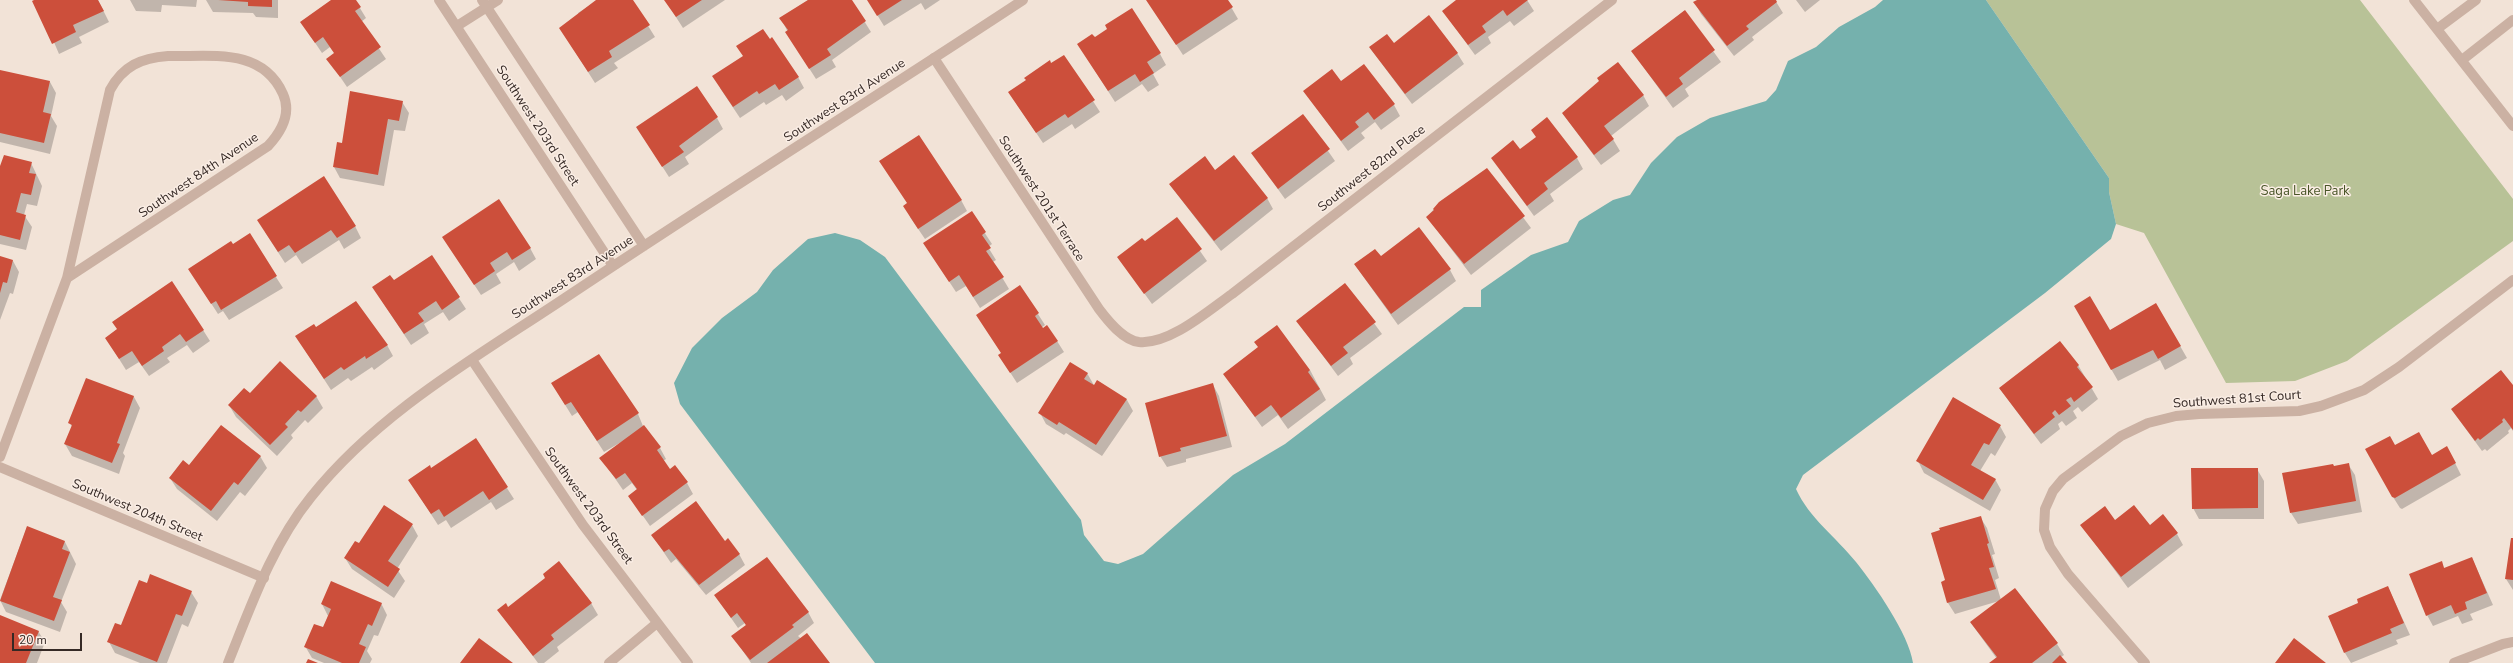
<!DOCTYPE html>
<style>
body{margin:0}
#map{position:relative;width:2513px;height:663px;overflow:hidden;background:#f2e3d7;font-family:"Nunito Sans",sans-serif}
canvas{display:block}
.scale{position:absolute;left:12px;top:633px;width:70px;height:18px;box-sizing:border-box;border:2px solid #352925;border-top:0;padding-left:5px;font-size:12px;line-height:14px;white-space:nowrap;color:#352925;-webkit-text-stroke:3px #faede4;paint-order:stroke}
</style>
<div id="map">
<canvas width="2513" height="663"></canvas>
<div class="scale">20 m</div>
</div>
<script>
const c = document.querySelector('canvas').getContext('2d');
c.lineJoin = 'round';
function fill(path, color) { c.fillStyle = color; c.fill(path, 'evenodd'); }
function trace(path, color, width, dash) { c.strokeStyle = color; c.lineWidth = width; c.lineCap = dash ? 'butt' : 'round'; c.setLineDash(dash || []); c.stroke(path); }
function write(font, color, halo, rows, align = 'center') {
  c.font = font + ' "Nunito Sans",sans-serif'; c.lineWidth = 3; c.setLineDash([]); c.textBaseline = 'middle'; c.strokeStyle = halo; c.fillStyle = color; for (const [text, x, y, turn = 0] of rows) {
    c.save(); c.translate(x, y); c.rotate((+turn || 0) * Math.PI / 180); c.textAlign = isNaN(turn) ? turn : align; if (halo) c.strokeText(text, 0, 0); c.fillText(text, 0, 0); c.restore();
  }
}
const green = new Path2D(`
 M1986,0H2360L2513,199V241L2347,361L2295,381L2226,383L2144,233L2116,224L2109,192V178Z`);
const water = new Path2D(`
 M1883,0H1986L2109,178V192L2116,224L2111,239L2045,293L1803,475L1796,489C1809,518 1836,537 1856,562C1875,586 1909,634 1913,663H875L680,404L674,383L692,348L722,318L757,292L773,270L808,239L835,233L860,240L885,257L1081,520L1084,535L1104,561L1118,564L1143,554L1233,475L1285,444L1464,307H1481V290L1531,255L1568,242L1579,221L1613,200L1630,195L1651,163L1677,137L1710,118L1766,101L1776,90L1788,61L1816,47L1839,27L1875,7Z`);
const shadow = new Path2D(`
 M36,0H98L109,22L79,37L82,43L59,54Z
 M130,0H197L196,7L162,5L161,12L136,11Z
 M206,0H278V18L256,17L253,13L213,12Z
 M332,0H355L366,18L361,22L386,59L347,87L328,59L335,54L330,47L322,53L301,22Z
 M598,0H632L655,37L614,63L618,68L595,83L567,39L579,16L578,13Z
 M665,0H725L683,28Z
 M808,0H851L871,32L832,60L836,67L816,79L793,43L781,18Z
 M868,0H940L925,10L921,3L884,26Z
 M1147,0H1227L1238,19L1183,55Z
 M1458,0H1527L1534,11L1514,26L1510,21L1488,37L1491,43L1475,55L1443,11Z
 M1698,0H1775L1783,13L1752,37L1754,40L1734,56L1701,14L1695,3Z
 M1796,0H1820L1805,12Z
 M1684,11L1721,62L1685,89L1689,96L1673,108L1632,51Z
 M1095,39L1160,54L1166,65L1153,74L1159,85L1148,92L1142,84L1115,102L1078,44Z
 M1393,44L1457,53L1464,64L1412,104L1370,48Z
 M1064,56L1100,112L1075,129L1072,124L1043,143L1016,103L1051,64Z
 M0,71L50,82L56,93L51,116L57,126L50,154L0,142Z
 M798,77L804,88L786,101L782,95L766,105L764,102L740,118L720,88Z
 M1341,82L1394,105L1400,116L1381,130L1375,122L1361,133L1365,138L1348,151L1304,91Z
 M1600,82L1643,95L1649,106L1611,136L1620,151L1601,165L1563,114Z
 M402,102L409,113L405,131L394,130L384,186L340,178L334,167L342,144Z
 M1303,115L1335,161L1285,199L1252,153Z
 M717,118L723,129L685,157L689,164L669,177L644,138Z
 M1520,151L1577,158L1583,169L1550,194L1554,201L1534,216L1492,158Z
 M31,163L42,186L37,206L27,204L24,215L32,227L26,250L0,244V167Z
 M1487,169L1531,228L1471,275L1427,217L1440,202Z
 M1215,171L1267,198L1273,209L1221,251L1170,185Z
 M961,200L967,211L925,239L910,217L908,203Z
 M971,212L992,244L988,247L996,260L993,262L1009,289L980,308L966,286L956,292L931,254Z
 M1177,218L1207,261L1152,304L1118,257L1144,243Z
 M355,226L361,238L344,249L339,240L302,264L296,255L285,263L265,232Z
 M249,235L283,288L229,320L223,311L218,314L196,280L232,246Z
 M450,248H530L536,259L519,271L514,262L496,274L501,283L481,295Z
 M431,256L466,309L449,321L443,312L424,324L429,333L411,345L380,298L394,281Z
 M0,258L13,261L19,272L13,294L10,293L0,320Z
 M1355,265L1450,270L1456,281L1398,325Z
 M1345,284L1382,334L1350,358L1353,364L1338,376L1297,321Z
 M1020,286L1045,325L1041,328L1057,341L1064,352L1017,383L1006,366Z
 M2156,304L2187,358L2165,370L2160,360L2118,381L2075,306L2109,331Z
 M316,328L387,345L393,356L374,370L372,367L351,381L348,378L331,390L303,347Z
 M203,330L210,341L193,353L187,345L167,358L170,362L149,376L139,362L126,370L106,338Z
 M599,355L638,414L643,426L660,448L666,459L663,461L670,470L687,483L693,494L650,526L629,496L637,490L632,483L623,490L601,458L623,441L604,452L578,412L572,416L559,395Z
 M2078,365L2098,399L2082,412L2078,407L2073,411L2077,418L2066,426L2062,421L2058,424L2060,429L2041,444L2000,389Z
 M1310,370L1326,400L1288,429L1278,415L1262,427L1224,374Z
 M1087,373L1095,387L1098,381L1127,400L1133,411L1102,456L1066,433L1064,435L1046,424L1040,413Z
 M86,379L134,397L140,408L123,453L125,456L119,474L72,456L65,444L72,427L70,423Z
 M1213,385L1219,396L1232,447L1186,459V462L1167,467L1160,456Z
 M2513,387V431L2511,428L2508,431L2509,433L2487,451L2485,449L2482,451L2452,410Z
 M250,395L316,396L323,408L308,423L305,420L291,435L293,438L277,456L236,417L229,405Z
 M2000,426L2006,437L1995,456L1991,453L1980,471L1995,479L2001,490L1990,511L1924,473L1918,461Z
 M476,440L514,499L496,510L491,502L451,528L446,520L438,525L416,491L431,469Z
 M2395,446L2432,456L2453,459L2461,475L2402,509L2400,508L2393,497Z
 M260,456L267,468L245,496L240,492L217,521L177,489L170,478L190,466Z
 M2348,464L2355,475L2362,512L2298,524L2291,513L2334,467Z
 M2257,469L2264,481V519H2199L2193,508Z
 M1980,517L1987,528L1995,554L1992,555L1999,578L1995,580L2001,600L2015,589L2057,644L2064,655L2061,657L2066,663H1991L1997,659L1971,623L1999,601L1955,614L1948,603L1946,581Z
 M2115,521L2150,526L2177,534L2183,545L2128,588L2082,526Z
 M412,525L418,536L397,569L405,581L394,598L352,569L345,558L359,544Z
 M27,527L65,542L76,564L61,602L67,612L60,632L6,612L0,600Z
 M652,535L725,542L739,554L745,565L706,595L676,559L671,563Z
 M2511,539H2513V590L2506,579Z
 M2472,558L2493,605L2470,614L2473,620L2462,624L2458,616L2433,626L2427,615L2441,563L2445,569Z
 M147,584L191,592L198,603L188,627L182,624L167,663H140L115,653L109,642L121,626Z
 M2388,587L2410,635L2396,640L2398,644L2351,663L2345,653L2360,604Z
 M715,595L808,612L814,623L798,636L829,663H751L733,636L746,626L745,623L738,628Z
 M381,603L387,615L378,636L374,635L367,651L372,659L370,663H324L312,658L305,646L323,629L328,616L322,604Z
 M591,603L598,615L557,647L559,651L544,663H538L499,610Z
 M0,616L38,631L45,642L37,663H0Z`);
const building = new Path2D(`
 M34,0H98L104,11L73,25L76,32L52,44L32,1Z
 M218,0H272V7L248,6V2Z
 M331,0H356L361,7L355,11L381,47L340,77L326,59L334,53L323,37L315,43L300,22Z
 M596,0H633L650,25L609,51L612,57L588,72L559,28Z
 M664,0H702L676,17Z
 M808,0H852L866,21L827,49L831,55L809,69L785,32L788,30L779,18Z
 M867,0H902L877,16Z
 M1146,0H1228L1233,7L1176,45Z
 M1456,0H1528L1507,16L1503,10L1482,26L1486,32L1468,45L1442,11Z
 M1697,0H1776L1777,2L1746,26L1749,29L1727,46L1693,2Z
 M1132,8L1161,53L1147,62L1154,73L1140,82L1135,74L1108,91L1077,44L1092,34L1095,37L1107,29L1105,25Z
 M1685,10L1715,50L1679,78L1683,84L1666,97L1631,51Z
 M1429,15L1458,53L1405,94L1369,47L1387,34L1394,43Z
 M763,29L770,39L772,37L799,77L779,90L775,84L759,94L757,91L733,107L712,76L743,56L736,46Z
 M1064,55L1095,100L1068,118L1065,114L1036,133L1008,92L1026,80L1024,78L1050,60L1051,63Z
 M1618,62L1644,95L1604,126L1614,139L1594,155L1562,113L1599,81L1597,78Z
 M1364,64L1395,104L1374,120L1368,112L1355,122L1359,127L1341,141L1303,91L1332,69L1341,81Z
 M0,70L50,81L43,112L51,114L44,143L0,133Z
 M697,86L718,117L679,146L684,152L662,167L636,127Z
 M350,91L403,101L399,121L388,119L378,175L333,167L337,142L342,143Z
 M1303,114L1330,149L1278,189L1251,153Z
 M1547,117L1578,157L1544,183L1548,189L1527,206L1491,158L1513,140L1520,149L1536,137L1531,130Z
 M919,135L962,200L918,229L903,206L907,203L879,161Z
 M4,155L32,162L29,173L36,174L31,195L21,193L16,212L26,215L20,240L0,235V166Z
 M1234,155L1268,198L1214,241L1169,184L1205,156L1215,170Z
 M1487,168L1525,216L1464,264L1426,217L1434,210L1433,209L1439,202Z
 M324,176L356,226L337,238L331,230L295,253L289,245L278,252L257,220Z
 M499,199L531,248L512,260L507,252L490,263L495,271L474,285L442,237Z
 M972,211L986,232L982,235L991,248L986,251L1004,277L973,297L959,275L949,282L923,243Z
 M1177,217L1202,249L1144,294L1117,257L1142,238L1145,241Z
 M1419,227L1451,269L1391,314L1354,264L1375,249L1381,256Z
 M250,233L277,276L221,310L216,301L211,304L188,269L231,241L233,244Z
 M432,255L460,297L442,310L436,301L418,313L424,321L404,334L372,287L390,275L394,280Z
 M0,256L13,260L7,283L3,282L0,293Z
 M172,281L204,330L186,342L180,334L162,347L164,351L142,366L132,351L119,359L105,338L117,329L112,322Z
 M1345,283L1376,322L1343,347L1348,353L1331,366L1296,321Z
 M1020,285L1039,313L1035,316L1043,328L1047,325L1058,341L1010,373L998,355L1001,353L976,315Z
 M2090,296L2110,330L2156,303L2181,346L2158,359L2153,350L2111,370L2074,306Z
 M356,301L388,345L366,359L365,356L344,370L341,367L324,379L295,336L314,324L316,327Z
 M1277,325L1310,370L1308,372L1320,389L1281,418L1271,405L1255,417L1223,374L1258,347L1254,342Z
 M2060,341L2079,365L2077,367L2093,387L2074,402L2071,397L2066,400L2071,406L2059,415L2055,410L2052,413L2055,417L2034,434L1999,388Z
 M599,354L639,413L597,441L571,402L565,405L551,383Z
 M280,361L317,396L301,412L298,410L285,424L288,427L270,445L228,405L244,388L250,393Z
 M1070,362L1088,373L1084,379L1094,385L1097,380L1127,399L1096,445L1059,422L1057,425L1038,413Z
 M2501,370L2513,385V430L2504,418L2502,420L2503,422L2480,440L2478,438L2475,441L2451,409Z
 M86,378L134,396L117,443L120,444L112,463L64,444L72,425L68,423Z
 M1213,383L1227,436L1180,448L1181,451L1159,457L1145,403Z
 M1953,397L2001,425L1989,445L1984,443L1971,465L1996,479L1983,500L1916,461Z
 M221,425L261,456L238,485L234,482L211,511L169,478L183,460L189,465Z
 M644,425L661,447L657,450L670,469L675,465L688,482L642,516L628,496L637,489L625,473L616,479L599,458Z
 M2419,432L2432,455L2447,446L2456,463L2395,498L2392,497L2365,449L2390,436L2395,445Z
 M476,438L508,487L489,500L483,491L444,517L439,509L431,514L408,480L430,465L431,468Z
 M2349,463L2356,501L2290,513L2282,473L2333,464L2334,466Z
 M2191,468H2258V508L2192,509Z
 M696,501L725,541L728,538L740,554L699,585L669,549L664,552L651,535Z
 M384,505L413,524L388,561L400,569L388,587L344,558L355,541L359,543Z
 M2134,505L2150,525L2163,514L2178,533L2121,577L2080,525L2105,506L2115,520Z
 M1981,516L1989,543L1987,544L1994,567L1989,568L1996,589L1947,603L1941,582L1945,580L1931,533L1940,530L1939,528Z
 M27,526L65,541L62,549L70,552L53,597L62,600L54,621L0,601Z
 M2511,538H2513V580L2505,579Z
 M767,557L809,612L792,625L794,627L750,660L731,636L746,625L737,613L731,618L714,595Z
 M2472,557L2487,593L2465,602L2467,609L2455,614L2451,605L2426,616L2409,574L2442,561L2444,568Z
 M559,561L592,603L551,635L554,639L533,656L497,610L506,603L508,607L545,578L543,574Z
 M150,574L192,591L182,616L176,614L157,662L107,642L115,623L121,625L139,580L147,583Z
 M331,581L382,603L372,626L368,624L359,644L366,647L359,663H342L304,647L314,624L323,627L331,609L321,604Z
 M2388,586L2404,623L2390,629L2392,633L2344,653L2328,616L2358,603L2357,599Z
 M2015,588L2058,643L2032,663H1989L1997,657L1970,622Z
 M0,615L39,631L26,663H0Z
 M807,633L830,663H767Z
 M479,638L513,663H460Z
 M2294,638L2326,663H2275Z
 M2060,655L2067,663H2052Z
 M308,659L318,663H306Z`);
const minor = new Path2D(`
 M457,26L498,0
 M168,56C211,57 262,47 283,94C292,114 281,132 268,146L67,278L110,90C123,66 141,58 168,56Z
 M934,58L1099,309C1108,321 1123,340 1139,342C1169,345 1208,311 1232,294L1612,0
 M472,360L583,525L688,663
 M0,457L67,278
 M0,467L264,578
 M609,663L657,623
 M2145,663L2068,574L2050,547L2044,530L2045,509L2053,491L2063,479L2121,436L2148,423L2176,416L2199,414L2299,411L2321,406L2364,390L2399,367L2513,280
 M2454,663L2503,644L2513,642`);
const tertiary = new Path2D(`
 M439,0L613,266
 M482,0L644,246
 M2414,0L2513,126
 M2437,29L2476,0
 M2462,60L2513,20
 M228,663C251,606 272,545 311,497C379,412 475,358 565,298C716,197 871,100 1023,0`);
const streetNames = [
 ["Southwest 83rd Avenue",845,101,-33],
 ["Southwest 203rd Street",537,126,57],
 ["Southwest 82nd Place",1372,169,-38],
 ["Southwest 84th Avenue",199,176,-34],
 ["Southwest 201st Terrace",1041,199,57],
 ["Southwest 83rd Avenue",573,278,-33],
 ["Southwest 81st Court",2237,400,-4],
 ["Southwest 203rd Street",588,506,54],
 ["Southwest 204th Street",137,511,23]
];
const parkNames = [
 ["Saga Lake Park",2305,192]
];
fill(green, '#b8c297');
fill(water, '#75b1ad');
fill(shadow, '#0003');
fill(building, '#cc4f3b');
trace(minor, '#cbb1a3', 10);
trace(tertiary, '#cbb1a3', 10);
write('13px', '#352925', '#faede4', streetNames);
write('13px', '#495528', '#faede4', parkNames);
</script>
